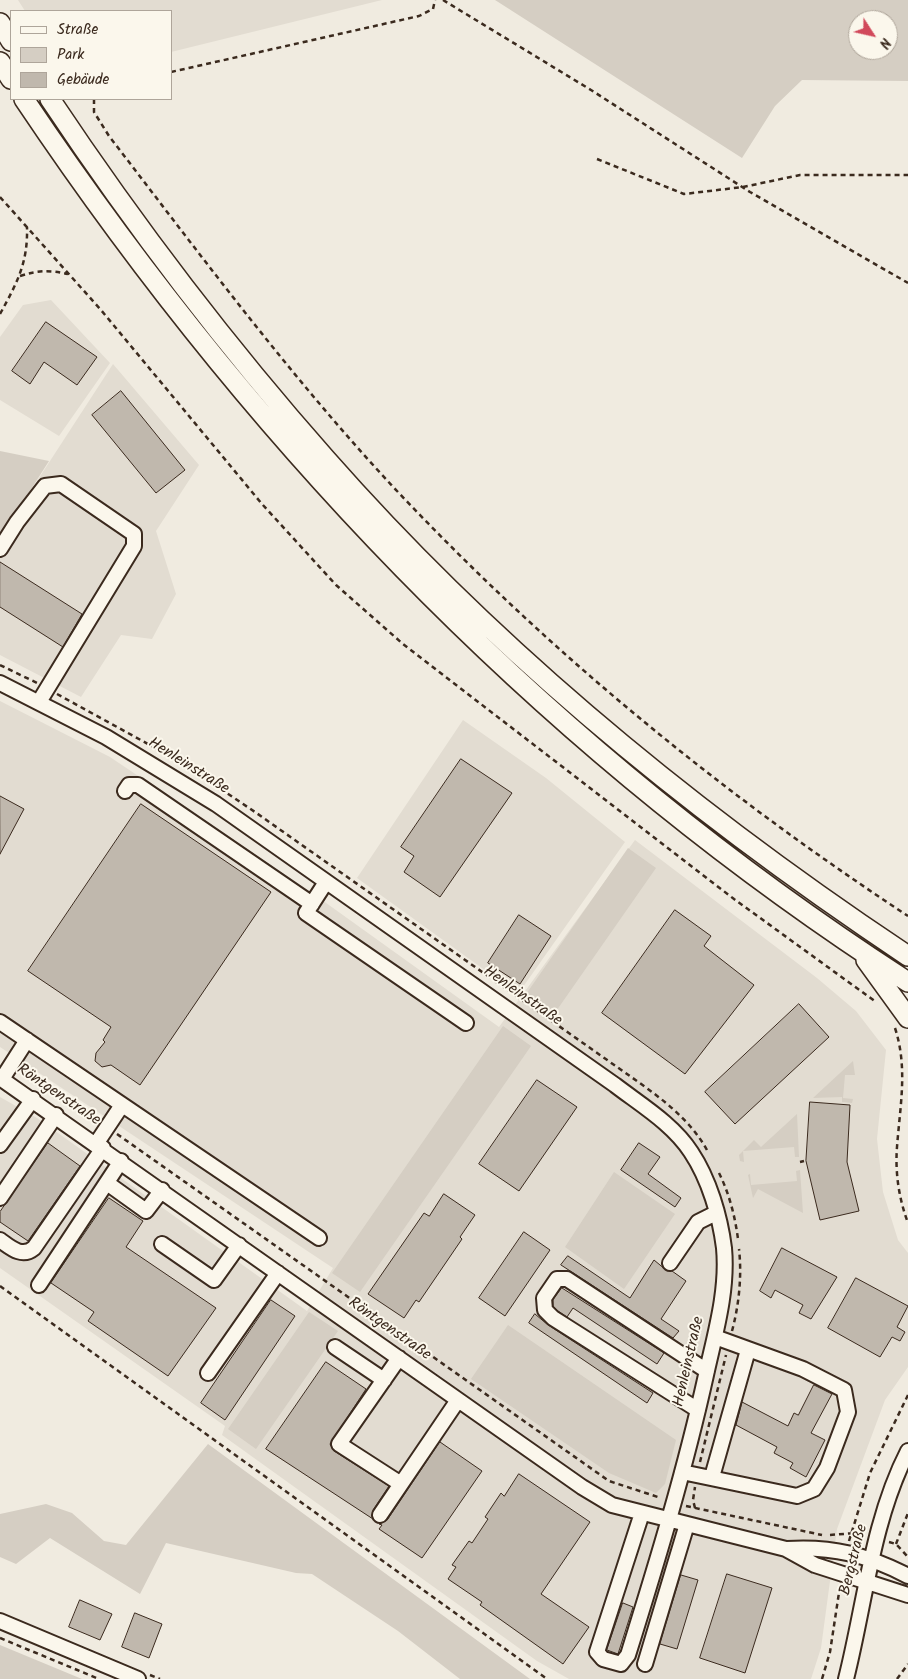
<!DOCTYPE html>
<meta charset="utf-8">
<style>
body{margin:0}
#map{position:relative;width:908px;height:1679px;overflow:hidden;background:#f0ebe0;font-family:Kalam,sans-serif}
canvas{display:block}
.legend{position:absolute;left:10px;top:10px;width:162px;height:90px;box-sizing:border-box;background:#fbf7ec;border:1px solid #aea59a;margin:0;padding:6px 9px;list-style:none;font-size:15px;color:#3b2a1e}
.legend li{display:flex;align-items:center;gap:10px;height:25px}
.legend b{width:25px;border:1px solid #aea59a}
.north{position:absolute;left:848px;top:10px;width:50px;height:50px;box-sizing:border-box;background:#fbf7ec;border:1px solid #aea59a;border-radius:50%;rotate:125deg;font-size:14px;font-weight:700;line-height:20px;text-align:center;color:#3b2a1e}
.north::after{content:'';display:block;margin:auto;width:18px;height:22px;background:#d1495b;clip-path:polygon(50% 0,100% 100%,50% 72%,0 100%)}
</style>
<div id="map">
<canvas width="908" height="1679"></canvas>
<ul class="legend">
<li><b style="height:6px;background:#fbf7ec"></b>Straße</li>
<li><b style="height:14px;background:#d5cec3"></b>Park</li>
<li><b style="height:14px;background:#c0b8ad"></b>Gebäude</li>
</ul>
<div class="north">N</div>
</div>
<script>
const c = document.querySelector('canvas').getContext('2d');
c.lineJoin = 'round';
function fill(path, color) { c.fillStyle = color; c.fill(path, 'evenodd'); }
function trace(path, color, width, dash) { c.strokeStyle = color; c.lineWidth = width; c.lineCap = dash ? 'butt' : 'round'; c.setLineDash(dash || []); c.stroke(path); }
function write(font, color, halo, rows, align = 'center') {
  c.font = font + ' Kalam,sans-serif'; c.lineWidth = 4; c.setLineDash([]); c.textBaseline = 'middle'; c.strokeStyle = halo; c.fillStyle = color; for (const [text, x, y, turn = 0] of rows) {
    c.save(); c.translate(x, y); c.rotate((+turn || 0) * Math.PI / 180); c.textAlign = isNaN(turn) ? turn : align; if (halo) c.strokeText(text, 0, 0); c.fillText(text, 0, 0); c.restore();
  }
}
const built = new Path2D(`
 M18,0H382L171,52V11H25Z
 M51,300L110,363L59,436L0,400V337L23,305Z
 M113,364L199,465L156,531L176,594L152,639L121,635L81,697L0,655V538Z
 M0,701L110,757L308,890L499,1027L635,840L817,978L856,1011L886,1050L877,1139L883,1192L898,1240L908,1253V1367L885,1400L837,1529L821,1648L811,1679H569L537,1661L222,1435L225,1426L0,1268V1097L37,1118L307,1311L333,1268L0,1047Z
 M463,720L546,778L625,842L518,994L357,878Z`);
const green = new Path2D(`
 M495,0H908V81L802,80L775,106L742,158ZM858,20H888V50H858Z
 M0,451L49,461L0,538Z
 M628,848L656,868L552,1017L524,997Z
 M503,1026L531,1046L360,1292L332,1273Z
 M853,1061L855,1075H845L843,1098L853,1099L852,1103L842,1102V1097L813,1098Z
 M797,1114L799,1157H795L794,1147L743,1151L744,1162L740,1161L739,1155L754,1140L761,1147Z
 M800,1170L803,1213L758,1189L753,1198L748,1175L750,1174L751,1185L797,1181L796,1171Z
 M614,1172L675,1214L624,1289L565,1247Z
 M309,1312L338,1331L256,1449L228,1429Z
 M508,1325L676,1440L665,1484L656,1493L609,1473L471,1379Z
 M208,1444L530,1679H460L398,1631L312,1574L296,1573L166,1543L140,1594L50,1538L16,1564L0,1557V1514L46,1504L72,1513L104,1541L126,1545Z
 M0,1645L82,1679H0Z`);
const building = new Path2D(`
 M46,322L97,357L77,385L44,362L30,384L12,371Z
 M121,391L185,470L156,493L92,415Z
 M0,562L82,614L63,647L0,607Z
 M461,759L512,793L440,897L404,872L414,856L401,847Z
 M0,796L24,809L0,854Z
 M141,804L271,892L140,1085L111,1065L102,1067L95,1061L96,1053L105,1042L103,1040L111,1027L28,971Z
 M675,910L711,936L704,946L754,985L685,1074L602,1013Z
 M519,915L551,936L520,984L488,963Z
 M799,1004L829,1037L735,1124L705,1092Z
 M537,1080L577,1107L519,1191L479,1164Z
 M810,1102L850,1105L847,1162L859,1211L820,1220L806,1161Z
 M48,1143L80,1166L28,1241L0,1222V1212Z
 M639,1143L660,1157L648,1174L681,1198L675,1207L621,1170Z
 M444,1194L475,1215L460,1237L462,1239L419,1302L416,1300L404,1318L368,1294L424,1213L429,1216Z
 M109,1198L143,1221L126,1247L216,1308L168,1376L88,1321L94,1312L51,1283Z
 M524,1232L550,1250L505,1316L479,1298Z
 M782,1248L837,1277L811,1319L799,1313L803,1305L775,1290L771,1298L760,1291Z
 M568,1256L630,1298L654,1260L666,1270L672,1271L686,1281L661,1319L679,1331L673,1338L561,1265Z
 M856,1278L908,1306L897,1327L905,1332L900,1341L892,1337L880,1357L828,1328Z
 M562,1288L664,1353L657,1364L573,1308L567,1317L558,1311L553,1306V1300Z
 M271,1300L295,1316L225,1420L201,1403Z
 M535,1314L548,1325L653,1393L647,1403L529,1323Z
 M326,1362L366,1389L330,1444L334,1451L389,1486L373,1510V1519L266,1449Z
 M814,1385L832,1394L811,1433L825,1440L806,1477L790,1468L793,1463L774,1453L777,1447L736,1425L742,1402L788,1426L794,1413L798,1415Z
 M440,1442L482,1471L422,1558L379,1529L382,1525L379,1524L387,1520Z
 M519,1474L590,1522L541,1594L589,1627L563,1664L480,1605L482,1602L448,1579L456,1567L452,1565L469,1541L472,1543L488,1519L485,1517L501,1493L504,1496Z
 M727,1574L772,1588L745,1673L700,1658Z
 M681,1575L698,1580L677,1649L660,1644Z
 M80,1600L112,1614L100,1640L69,1627Z
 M623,1603L633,1607L618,1654L607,1650Z
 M135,1613L162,1624L149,1658L122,1647Z`);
const path = new Path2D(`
 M443,0L591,90L750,192L908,283
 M171,72L419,16L433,9L435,0
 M94,99V112L109,136C202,257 293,380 397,491C551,654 721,793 908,916
 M597,159L684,194L743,187L800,175H908
 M0,197L101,310L262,504L336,585L403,644L734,899L876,1002
 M20,276C38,270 50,270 68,274
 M0,314C17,283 28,263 27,227
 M0,665L37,683
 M57,694L179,761L255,812L627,1074C657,1095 691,1119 708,1152
 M895,1028C908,1068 900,1106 897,1147C895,1173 899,1199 908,1223
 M23,1069L96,1120
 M117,1134L609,1481L661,1498
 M800,1162L804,1161
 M719,1173C729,1193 735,1216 738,1239
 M0,1286L547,1679
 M732,1331C739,1305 742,1276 739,1249
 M700,1462L726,1355
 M686,1506L822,1535
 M695,1508L693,1500L695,1487
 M830,1535L856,1533L864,1535
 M849,1541L870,1473L908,1395
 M889,1542L896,1544L908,1557
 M896,1544L908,1513
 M0,1638L99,1679
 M150,1675L160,1679
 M822,1679L830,1652L840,1586
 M897,1679L908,1664`);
const minor = new Path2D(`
 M0,549L17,522L45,486L61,484L134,534V546L39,702
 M0,683L106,737L216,804L615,1085C641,1105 673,1124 691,1152C709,1179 720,1216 724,1248C728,1291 715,1334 706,1375C685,1470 657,1562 628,1655L621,1664L603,1659L597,1652L642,1513
 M125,791L129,785H138L312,904
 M326,882L306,913L466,1023
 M0,1022L319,1238
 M0,1078L582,1487L612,1505L786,1549L815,1565L908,1595
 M2,1079L27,1040
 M96,1144L122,1105
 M0,1145L33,1099
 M107,1183L146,1211L162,1190
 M0,1198L56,1115
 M0,1240C11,1248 22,1258 34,1248L103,1148
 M162,1244L214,1280L239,1245
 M670,1263L698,1222L716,1213
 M39,1285L121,1161
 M335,1347L384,1380
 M399,1358L339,1444L401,1484L458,1400
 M208,1373L278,1273
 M698,1410L553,1318L545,1310L544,1298L557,1279H567L707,1371
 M682,1472L797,1496L814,1489L827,1468L848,1412L844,1390L803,1369L715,1337
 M712,1477L748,1350
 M380,1515L401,1484
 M787,1549C832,1546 868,1555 908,1576
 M0,1621L138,1679
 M645,1664L687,1524
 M846,1679C865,1604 872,1521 908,1451`);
const highway = new Path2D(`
 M0,23L11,41
 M0,62L11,79
 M24,99C260,451 551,752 908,982
 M50,99C134,225 226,346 326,459C495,651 696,815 908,956
 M866,960L908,1018`);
const streetNames = [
 ["Henleinstraße",188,767,32],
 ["Henleinstraße",522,997,35],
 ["Röntgenstraße",58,1096,34],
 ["Röntgenstraße",389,1330,35],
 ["Henleinstraße",690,1362,-77],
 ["Bergstraße",855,1560,-76]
];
fill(built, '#e2dcd1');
fill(green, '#d5cec3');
fill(building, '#c0b8ad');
trace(building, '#3b2a1e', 1);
trace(minor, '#3b2a1e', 18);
trace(highway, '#3b2a1e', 22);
trace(path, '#3b2a1e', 2.5, [5, 4]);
trace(minor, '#fbf7ec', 14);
trace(highway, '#fbf7ec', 19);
write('16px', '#3b2a1e', '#fbf7ec', streetNames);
</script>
